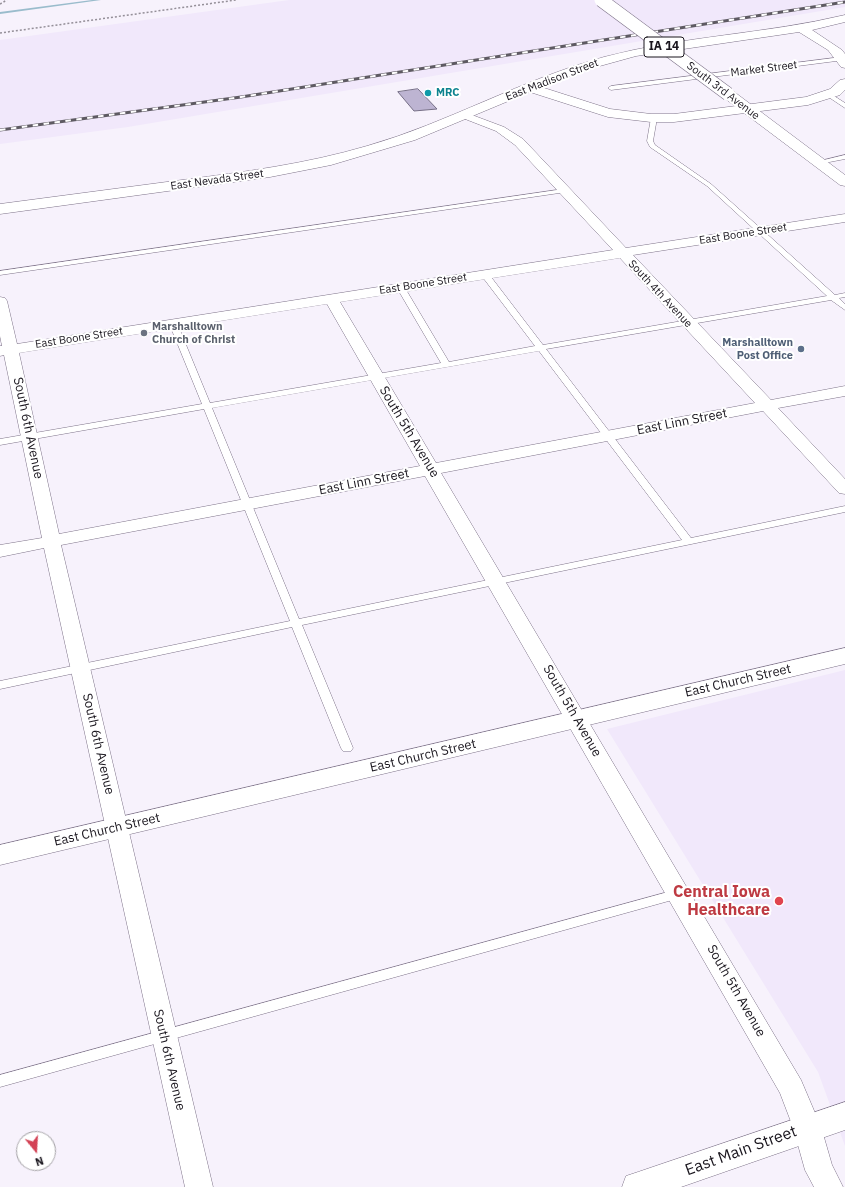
<!DOCTYPE html>
<style>
body{margin:0}
#map{position:relative;width:845px;height:1187px;overflow:hidden;background:#f7f2fc;font-family:"IBM Plex Sans",sans-serif}
canvas{display:block}
.north{position:absolute;left:16px;top:1131px;width:40px;height:40px;box-sizing:border-box;background:#fff;border:1px solid #a3a1a5;border-radius:50%;rotate:162deg;font-size:11px;font-weight:700;line-height:16px;text-align:center;color:#19151d}
.north::after{content:'';display:block;margin:auto;width:14px;height:18px;background:#d34255;clip-path:polygon(50% 0,100% 100%,50% 72%,0 100%)}
</style>
<div id="map">
<canvas width="845" height="1187"></canvas>
<div class="north">N</div>
</div>
<script>
const c = document.querySelector('canvas').getContext('2d');
c.lineJoin = 'round';
function fill(path, color) { c.fillStyle = color; c.fill(path, 'evenodd'); }
function trace(path, color, width, dash) { c.strokeStyle = color; c.lineWidth = width; c.lineCap = dash ? 'butt' : 'round'; c.setLineDash(dash || []); c.stroke(path); }
function write(font, color, halo, rows, align = 'center') {
  c.font = font + ' "IBM Plex Sans",sans-serif'; c.lineWidth = 4; c.setLineDash([]); c.textBaseline = 'middle'; c.strokeStyle = halo; c.fillStyle = color; for (const [text, x, y, turn = 0] of rows) {
    c.save(); c.translate(x, y); c.rotate((+turn || 0) * Math.PI / 180); c.textAlign = isNaN(turn) ? turn : align; if (halo) c.strokeText(text, 0, 0); c.fillText(text, 0, 0); c.restore();
  }
}
const built = new Path2D(`
 M289,0H845V7L128,127L0,144V40Z
 M845,670V1146L818,1072L607,729Z`);
const stream = new Path2D(`
 M92,0H101L0,14V12Z`);
const building = new Path2D(`
 M418,89L437,109L414,111L398,92Z`);
const path = new Path2D(`
 M0,4L7,0
 M0,33L236,0`);
const lane = new Path2D(`
 M842,57L844,58V60L611,90L608,88L611,86Z
 M827,94H831L845,103V108L827,96Z
 M654,116L657,118L653,141L655,145L711,184L835,295L845,293V297L839,298L845,304V310L831,300L546,349L691,538L845,506V512L302,625L353,748L351,751H343L341,748L292,627L0,689V681L290,621L204,409L0,445V439L202,404L169,323L170,321H176L177,323L210,403L441,363L397,288L401,286L405,288L449,362L535,346L481,275L485,273H488L543,345L827,296L707,186L650,147L647,141L651,118ZM539,351L682,540L299,619L212,408Z
 M845,155V159L819,164L816,162Z
 M564,189L566,190V192L0,275V271Z
 M679,889L683,891L685,894L683,897L0,1087V1075Z`);
const street = new Path2D(`
 M464,112L504,127L523,139L626,248L845,214V222L633,255L771,400L845,386V396L778,408L845,479V494L839,493L763,411L441,473L801,1080L821,1127L832,1165L843,1187H814L805,1170L793,1127L780,1093L425,476L61,545L213,1187H185L44,548L0,557V545L42,538L4,355L0,356V346H2L0,336V297L5,298L7,301L17,344L613,250L515,145L496,131L460,117L458,115ZM620,258L755,403L436,463L340,302ZM327,304L420,466L59,534L19,353Z`);
const secondary = new Path2D(`
 M845,15V22L812,30L842,50L845,54V68L841,67L828,50L799,32L636,56L589,69L541,87L610,109L651,114H674L806,97L830,89L840,80L845,79V90L840,95L808,105L674,122H651L608,117L530,92L415,140L331,165L270,177L0,214V204C61,196 121,188 182,180C244,172 306,164 367,146C448,123 522,79 604,57C683,36 766,34 845,15Z
 M845,648V664L0,865V845Z
 M845,1102V1130L681,1187H622L626,1176L638,1172Z`);
const primary = new Path2D(`
 M728,90L733,91L845,175V186L840,185L723,97L722,94L723,91Z`);
const rail = new Path2D(`
 M0,130L241,97L845,2`);
const primaryBridge = new Path2D(`
 M601,0L728,94`);
const markers = [
 [428,93,4,"#0f9aa8"],
 [144,333,4,"#6b7280"],
 [801,349,4,"#5c6f8a"],
 [779,901,5,"#e0444e"]
];
const farStreetnames = [
 ["Market Street",764,69,-7],
 ["East Madison Street",552,80,-21],
 ["South 3rd Avenue",723,91,37],
 ["East Nevada Street",217,180,-8],
 ["East Boone Street",743,234,-9],
 ["East Boone Street",423,284,-9],
 ["South 4th Avenue",660,294,47],
 ["East Boone Street",79,338,-9]
];
const farCulturenames = [
 ["MRC",436,93]
];
const farWorshipnames = [
 ["Marshalltown",152,327],
 ["Church of Christ",152,340]
];
const farServicenames = [
 ["Marshalltown",793,343],
 ["Post Office",793,356]
];
const shields = [
 [664,47,40]
];
const shieldNames = [
 ["IA 14",664,47]
];
const streetNames = [
 ["East Linn Street",682,422,-11],
 ["South 6th Avenue",28,428,78],
 ["South 5th Avenue",409,432,59],
 ["East Linn Street",364,482,-11],
 ["East Church Street",738,681,-13],
 ["South 5th Avenue",572,711,60],
 ["South 6th Avenue",98,744,77],
 ["East Church Street",423,756,-13],
 ["East Church Street",107,830,-13],
 ["South 5th Avenue",736,991,60],
 ["South 6th Avenue",169,1060,77]
];
const nearHealthnames = [
 ["Central Iowa",770,892],
 ["Healthcare",770,910]
];
const nearStreetnames = [
 ["East Main Street",741,1151,-20]
];
fill(built, '#f1e8fb');
fill(stream, '#9abccc');
fill(building, '#bdb4d2');
trace(building, '#766f86', 1);
trace(lane, '#7d7288', 1);
trace(street, '#7d7288', 1);
trace(secondary, '#7d7288', 1);
trace(primary, '#7d7288', 1);
trace(path, '#948f98', 1.5, [2, 2]);
fill(lane, '#fff');
fill(street, '#fff');
fill(secondary, '#fff');
fill(primary, '#fff');
trace(rail, '#5e5a62', 3);
trace(rail, '#fff', 2, [5.5]);
trace(primaryBridge, '#7d7288', 14, []);
trace(primaryBridge, '#fff', 13);
for (const [x, y, r, color] of markers) { const dot = new Path2D(); dot.arc(x, y, r, 0, 2 * Math.PI); c.fillStyle = color; c.fill(dot); trace(dot, '#fff', 1.5); }
write('11px', '#19151d', '#fff', farStreetnames);
write('bold 11px', '#0d838f', '#fff', farCulturenames, 'left');
write('bold 11px', '#5b616d', '#fff', farWorshipnames, 'left');
write('bold 11px', '#4e5e75', '#fff', farServicenames, 'right');
for (const [x, y, w] of shields) { const box = new Path2D(); box.roundRect(x - w / 2, y - 10, w, 20, 3); c.fillStyle = '#fff'; c.fill(box); trace(box, '#19151d', 1); }
write('bold 12px', '#19151d', null, shieldNames);
write('13px', '#19151d', '#fff', streetNames);
write('bold 16px', '#be3a42', '#fff', nearHealthnames, 'right');
write('16px', '#19151d', '#fff', nearStreetnames);
</script>
